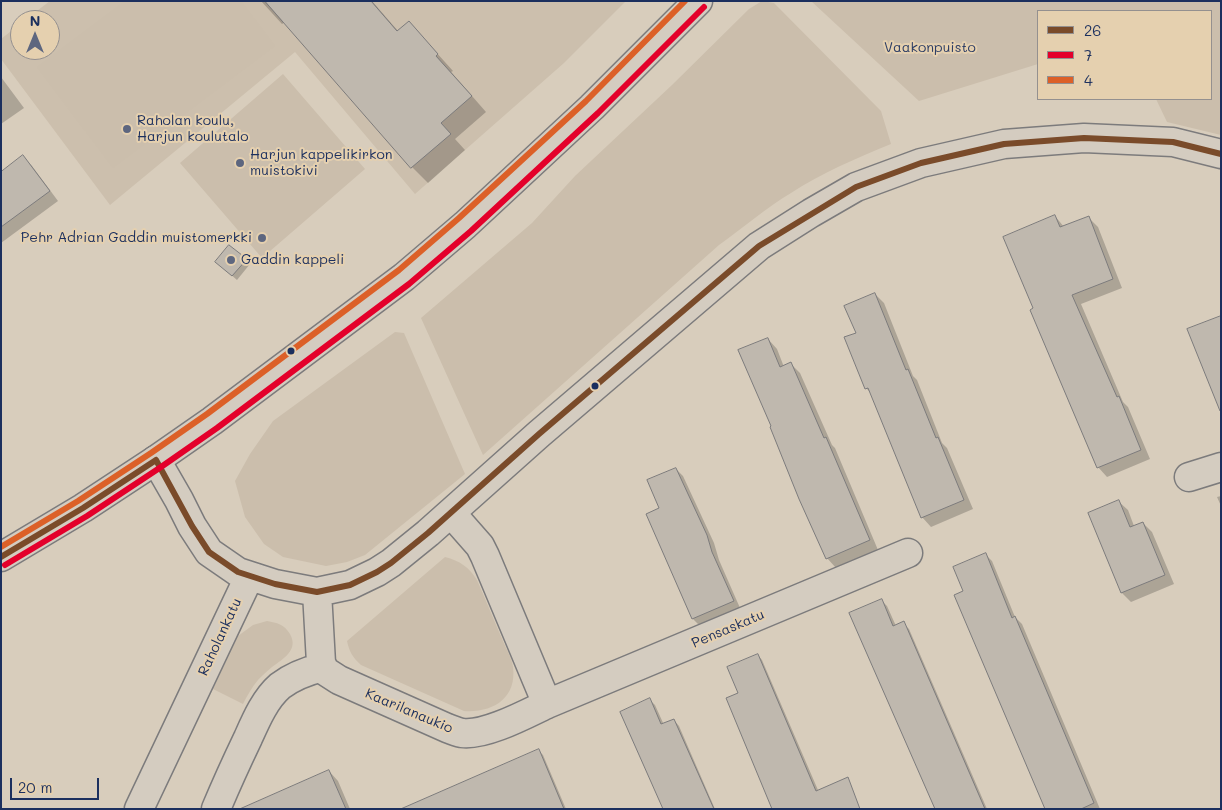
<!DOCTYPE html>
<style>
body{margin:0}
#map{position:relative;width:1222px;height:810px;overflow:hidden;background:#d8cdbc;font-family:Mali,sans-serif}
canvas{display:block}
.frame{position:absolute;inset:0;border:2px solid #1b2f5e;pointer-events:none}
.legend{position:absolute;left:1037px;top:10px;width:175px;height:90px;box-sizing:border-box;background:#e5d0af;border:1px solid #94908f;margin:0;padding:6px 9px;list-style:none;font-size:15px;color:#1b2f5e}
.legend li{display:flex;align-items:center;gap:10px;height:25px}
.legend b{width:25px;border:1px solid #94908f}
.north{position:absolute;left:10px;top:10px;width:50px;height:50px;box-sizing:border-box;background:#e5d0af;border:1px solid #94908f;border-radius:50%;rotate:0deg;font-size:14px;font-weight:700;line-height:20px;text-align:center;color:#1b2f5e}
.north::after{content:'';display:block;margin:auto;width:18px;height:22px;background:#5d667f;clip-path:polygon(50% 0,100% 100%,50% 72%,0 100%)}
.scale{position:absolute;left:10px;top:778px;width:89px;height:22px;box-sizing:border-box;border:2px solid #1b2f5e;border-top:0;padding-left:6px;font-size:15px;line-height:18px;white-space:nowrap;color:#1b2f5e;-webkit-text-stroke:4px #e5d0af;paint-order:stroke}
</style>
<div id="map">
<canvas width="1222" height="810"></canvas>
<div class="frame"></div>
<ul class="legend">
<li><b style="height:6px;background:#7a4b2a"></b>26</li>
<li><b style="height:6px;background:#e4002b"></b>7</li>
<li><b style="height:6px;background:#dc6028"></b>4</li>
</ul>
<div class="north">N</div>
<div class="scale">20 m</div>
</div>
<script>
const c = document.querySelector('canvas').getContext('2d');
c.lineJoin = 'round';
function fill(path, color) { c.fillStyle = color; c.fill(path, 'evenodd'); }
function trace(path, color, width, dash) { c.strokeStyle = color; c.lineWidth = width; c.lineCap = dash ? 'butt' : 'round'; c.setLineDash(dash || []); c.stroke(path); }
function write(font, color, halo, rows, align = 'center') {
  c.font = font + ' Mali,sans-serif'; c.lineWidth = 4; c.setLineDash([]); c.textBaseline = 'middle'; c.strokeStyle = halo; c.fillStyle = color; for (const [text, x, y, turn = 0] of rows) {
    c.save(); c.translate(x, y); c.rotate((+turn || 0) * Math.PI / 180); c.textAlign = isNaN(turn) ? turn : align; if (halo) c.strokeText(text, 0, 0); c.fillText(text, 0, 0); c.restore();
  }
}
const built = new Path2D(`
 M50,1H626L564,63L415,194L295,52L110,205L1,59V39L20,24V50H50V20H25Z`);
const green = new Path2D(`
 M125,1H241L275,46L113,168L37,67Z
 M762,1L774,3L881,111L891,144C857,158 821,173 791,193C766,208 743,228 719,245L483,455L421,318L532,223L575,176L672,85L749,9Z
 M811,1H1221V135L1167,122L1156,99H1211V11H1038V64L919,101Z
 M283,74L365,169L262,258L180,163Z
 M395,332L404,333L465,474L365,555L347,562L326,566L283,557L264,544L245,517L235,481L250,454L273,421Z
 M445,557C460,561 469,567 477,580C486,600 494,621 503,641C506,649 512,658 513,667C517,698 493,713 464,711L361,665C353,658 349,651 347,641Z
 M267,621C277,623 284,624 290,634C299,650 283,659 272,667C267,671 262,676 258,680C252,687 247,696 243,704L213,689L238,636L253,625Z`);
const shadow = new Path2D(`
 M261,1H372L398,31L409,22L453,71L451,72L486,112L455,139L465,150L428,183L412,167L285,22L282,24Z
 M1,77L24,108L1,124Z
 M23,157L32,166L58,201L1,243V173Z
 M1055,216L1064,227L1089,218L1098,227L1122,288L1081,304L1123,402L1128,407L1150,459L1107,477L1098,467L1035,309Z
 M246,260L250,264L237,280L221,266Z
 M875,294L884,303L913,376L917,380L942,443L947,448L973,509L931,527L922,517L872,394L866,388L857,334Z
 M768,339L777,349L784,367L791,364L800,373L832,445L835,448L878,550L836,568L827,558Z
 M676,469L683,476L714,543L719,560L740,608L700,626L693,619L647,514L661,509Z
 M1221,496V506L1217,497Z
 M1118,501L1128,510L1134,526L1143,523L1152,532L1174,584L1131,602L1122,593L1090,513Z
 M985,554L992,561L1015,617L1022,624L1100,809H1047L965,592Z
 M881,600L887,606L896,626L903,623L909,629L987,809H935Z
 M758,655L762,660L821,797L739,693Z
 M650,700L655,705L664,725L674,720L679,726L715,809H664Z
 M539,751L543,755L566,809H408Z
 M329,771L338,781L350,809H269Z`);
const building = new Path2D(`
 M265,1H371L397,31L409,21L438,54L436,56L472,96L441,123L451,134L411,168Z
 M23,155L50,191L1,227V172Z
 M1055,215L1060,227L1089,216L1113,279L1072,295L1117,397L1119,396L1141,450L1097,468L1030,310L1033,308L1003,237Z
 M229,245L247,259L232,276L215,262Z
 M875,293L906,370L908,369L936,438L938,437L964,500L921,518L868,388L865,389L844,337L856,333L844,306Z
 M1221,316V411H1220L1187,329Z
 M768,338L780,367L791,362L824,438L826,437L870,540L826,559L799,499L770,427L771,426L738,350Z
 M676,468L707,535L712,552L734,601L692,619L646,514L659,508L647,480Z
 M1119,500L1130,527L1143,522L1165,575L1121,593L1088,513Z
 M986,553L1012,618L1015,616L1094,803L1081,809H1045L954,595L963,591L953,567Z
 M882,599L893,626L904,621L985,809H935L849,613Z
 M758,654L816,791L848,777L860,809H772L726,698L738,693L727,667Z
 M650,698L661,724L674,719L714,809H663L620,712Z
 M539,749L564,809H401Z
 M329,770L346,809H240Z`);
const minor = new Path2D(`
 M156,460L179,500L192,526L209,552L238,572L275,584L317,592L350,585L377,572L391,563L428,533L539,434L759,246L811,213L856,187L921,163L1004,144L1084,138L1173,142L1221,154
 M1189,477L1221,467
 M317,592L321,663L325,671L339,680L447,728C452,730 457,732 462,733C485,736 526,714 547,704L485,556L480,546L451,513
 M547,704L908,553
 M139,809L249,577
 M216,809C226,785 237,761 248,738C256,720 265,699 280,686C293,676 307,671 323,667`);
const major = new Path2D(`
 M1,557L83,508L156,460L212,421L404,277L465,225L592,107L698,1`);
const bus1 = new Path2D(`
 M156,460L192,526L209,552L238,572L275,584L317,592L350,585L377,572L391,563L428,533L539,434L759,246L856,187L921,163L1004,144L1084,138L1173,142L1221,154
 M1,557L83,508L156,460`);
const bus2 = new Path2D(`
 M5,565L87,516L161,467L217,428L409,284L471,231L598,113L704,7`);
const bus3 = new Path2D(`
 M1,547L78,501L151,453L207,414L399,270L459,218L586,101L685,1`);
const markers = [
 [127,129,5,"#5d667f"],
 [240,163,5,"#5d667f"],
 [262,238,5,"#5d667f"],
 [231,260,5,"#5d667f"],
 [291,351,4.5,"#1b2f5e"],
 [595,386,4.5,"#1b2f5e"]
];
const parkNames = [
 ["Vaakonpuisto",930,48]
];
const poiNames = [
 ["Raholan koulu,",137,121],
 ["Harjun koulutalo",137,137],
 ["Harjun kappelikirkon",250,155],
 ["muistokivi",250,171],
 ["Pehr Adrian Gaddin muistomerkki",252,238,"right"],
 ["Gaddin kappeli",241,260]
];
const streetNames = [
 ["Pensaskatu",728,629,-23],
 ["Raholankatu",220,637,-65],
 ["Kaarilanaukio",409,711,23]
];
fill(built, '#ccbfad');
fill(green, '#cbbeac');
fill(shadow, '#0003');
fill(building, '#bfb8ae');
trace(building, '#7c7b7c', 1);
trace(minor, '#7c7b7c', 31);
trace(major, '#7c7b7c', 31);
trace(minor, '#d4ccc0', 28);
trace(major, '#d4ccc0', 28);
trace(bus1, '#7a4b2a', 6);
trace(bus2, '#e4002b', 6);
trace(bus3, '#dc6028', 6);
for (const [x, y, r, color] of markers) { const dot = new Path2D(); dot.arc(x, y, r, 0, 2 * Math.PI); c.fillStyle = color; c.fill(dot); trace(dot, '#e5d0af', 2); }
write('14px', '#2c3d65', '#e5d0af', parkNames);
write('14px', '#1b2f5e', '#e5d0af', poiNames, 'left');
write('14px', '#1b2f5e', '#e5d0af', streetNames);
</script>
